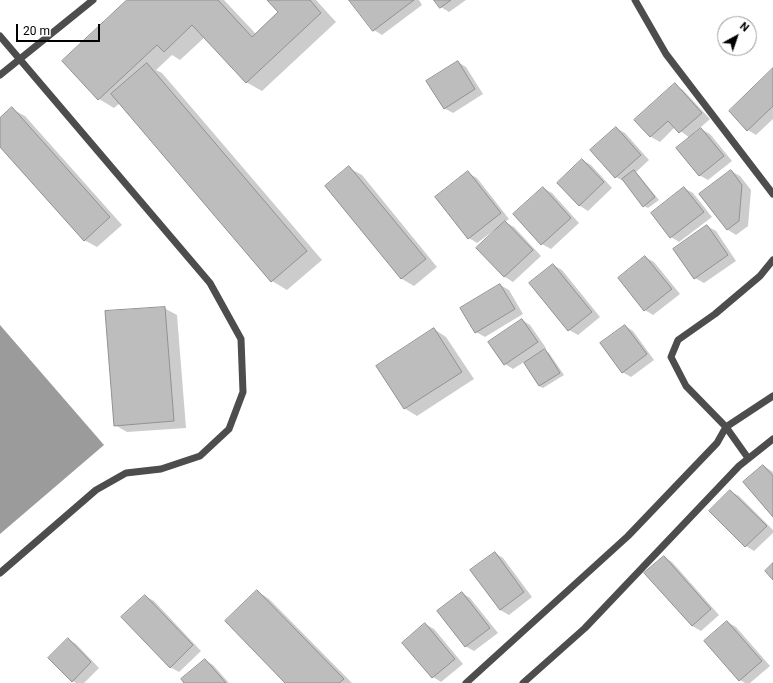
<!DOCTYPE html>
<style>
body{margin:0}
#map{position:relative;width:773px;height:683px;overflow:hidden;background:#fff;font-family:Roboto,sans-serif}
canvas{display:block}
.north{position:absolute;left:717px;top:16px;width:40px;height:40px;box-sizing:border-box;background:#fff;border:1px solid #999;border-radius:50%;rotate:40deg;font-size:11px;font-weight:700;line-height:16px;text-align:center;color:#000}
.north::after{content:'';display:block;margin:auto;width:14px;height:18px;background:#000;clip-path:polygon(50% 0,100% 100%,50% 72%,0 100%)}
.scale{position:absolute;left:16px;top:24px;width:84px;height:18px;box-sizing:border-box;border:2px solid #000;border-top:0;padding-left:5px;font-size:12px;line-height:14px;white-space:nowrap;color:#000;-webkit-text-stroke:3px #fff;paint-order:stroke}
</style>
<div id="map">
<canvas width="773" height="683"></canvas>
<div class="north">N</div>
<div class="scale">20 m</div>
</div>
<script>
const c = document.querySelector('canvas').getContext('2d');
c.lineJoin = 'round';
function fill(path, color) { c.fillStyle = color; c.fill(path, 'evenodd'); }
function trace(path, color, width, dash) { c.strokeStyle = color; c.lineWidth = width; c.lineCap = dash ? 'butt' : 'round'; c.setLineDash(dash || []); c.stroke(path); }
const water = new Path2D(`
 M0,325L104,445L0,534Z`);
const shadow = new Path2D(`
 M128,0H224L256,34L280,13L268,0H316L336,22L262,91L246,82L205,37L180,60L172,55L156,70L162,73L322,260L287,290L272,281L120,103L114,108L99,99Z
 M350,0H419L422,5L382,35L374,30Z
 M435,0H466L449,12L441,7Z
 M458,62L466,67L483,94L453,113L444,108Z
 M773,69V119L756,135L748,130Z
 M675,85L683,90L710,119L692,135L693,136L701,129L710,134L732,161L708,180L699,175L690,138L675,127L660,142L651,137L636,120Z
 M12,109L25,116L122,225L97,247L84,240L0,146V119Z
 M616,128L625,133L649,160L636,172L659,200L648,208L644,206L625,182L616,177Z
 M582,160L591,165L612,188L588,211L580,206L558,183Z
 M349,168L362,175L437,267L414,286L402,279L326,186Z
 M731,171L740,176L751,190L748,226L736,235L728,230Z
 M468,173L477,178L509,219L505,222L514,227L541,256L513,282L505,277L477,248L497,230L496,229L477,243L469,238Z
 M543,188L552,193L579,223L551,249L542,244Z
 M684,188L693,193L712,217L679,242L671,237Z
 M707,226L716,231L736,261L704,283L695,278L674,249Z
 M645,257L654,262L680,294L653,315L645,310Z
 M553,265L562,270L600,317L578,335L569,330Z
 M500,285L509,290L523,314L485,337L476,332Z
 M164,308L177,315L186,428L127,432L115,425Z
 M522,320L530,325L546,348L543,349L549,353L564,375L543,388L539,386L524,362L513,369L505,364Z
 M625,326L633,331L654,360L631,377L622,372Z
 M434,329L446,337L474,379L417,416L404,408Z
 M764,466L773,472V516Z
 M730,491L739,496L773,530V533L754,551L746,546L710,511Z
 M495,553L503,558L532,597L509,615L500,610Z
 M664,557L672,562L719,615L701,631L692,626Z
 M257,591L269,599L352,683H287Z
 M462,593L470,598L498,633L474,651L465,646Z
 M145,596L154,601L201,651L179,672L170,667Z
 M727,622L736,627L770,666L750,683H745L740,680Z
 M425,624L434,629L463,664L441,682L433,677Z
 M68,639L76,644L99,668L84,683H76L73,681Z
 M205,660L213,665L229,683H186Z`);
const building = new Path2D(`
 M127,0H218L252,37L278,12L267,0H310L321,13L246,83L192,25L164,52L157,45L98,100L62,61Z
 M349,0H414L373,31Z
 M434,0H451L440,8Z
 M458,61L475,89L444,109L426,81Z
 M147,63L307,251L271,282L111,94Z
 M773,68V106L747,131L729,111Z
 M675,83L702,113L679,133L668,121L650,137L634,120Z
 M12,107L110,217L84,241L0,147V118Z
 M616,127L641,155L615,178L590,150Z
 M701,128L724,156L699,176L676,148Z
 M582,159L604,182L579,206L557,183Z
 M349,166L426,259L401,279L325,186Z
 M634,170L655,197L643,207L622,179Z
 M731,170L742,185L739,221L727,230L699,194Z
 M468,171L501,213L468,239L435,197Z
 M543,187L571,218L541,245L513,214Z
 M684,187L704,212L670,238L651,213Z
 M505,221L533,250L504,277L476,248Z
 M707,225L728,255L694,279L673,249Z
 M645,256L672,289L644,311L618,278Z
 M553,264L592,312L568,331L529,283Z
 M500,284L515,309L475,333L460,308Z
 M165,307L174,421L114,426L105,311Z
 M522,319L538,342L504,365L488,342Z
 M625,325L647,354L622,373L600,343Z
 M434,328L462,372L404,409L376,366Z
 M545,349L560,373L539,386L524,363Z
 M763,465L773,476V517L743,482Z
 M730,490L767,526L745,547L709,511Z
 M495,552L524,592L500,610L470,570Z
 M664,556L711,609L692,626L644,573Z
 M773,563V580L765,571Z
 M257,590L344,679L339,683H285L225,621Z
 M462,592L490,628L465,647L437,611Z
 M145,595L193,645L170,668L121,617Z
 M727,621L762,661L739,681L704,641Z
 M425,623L455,659L432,678L402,643Z
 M68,638L91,662L72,682L48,658Z
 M205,659L226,683H184L181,679Z`);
const minor = new Path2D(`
 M635,0L666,54L773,194
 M0,36L210,283L241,339L243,392L229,429L200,456L161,469L126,473L96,490L0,573
 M0,75L93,0
 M748,458L726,427L686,386L671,357L678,340L715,314L760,276L773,260
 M466,683L628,536L717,443L726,427L773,396
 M523,683L585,628L739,466L773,439`);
fill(water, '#9b9b9b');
fill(shadow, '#0003');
fill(building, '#bdbdbd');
trace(building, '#919191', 1);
trace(minor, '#4d4d4d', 7);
</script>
